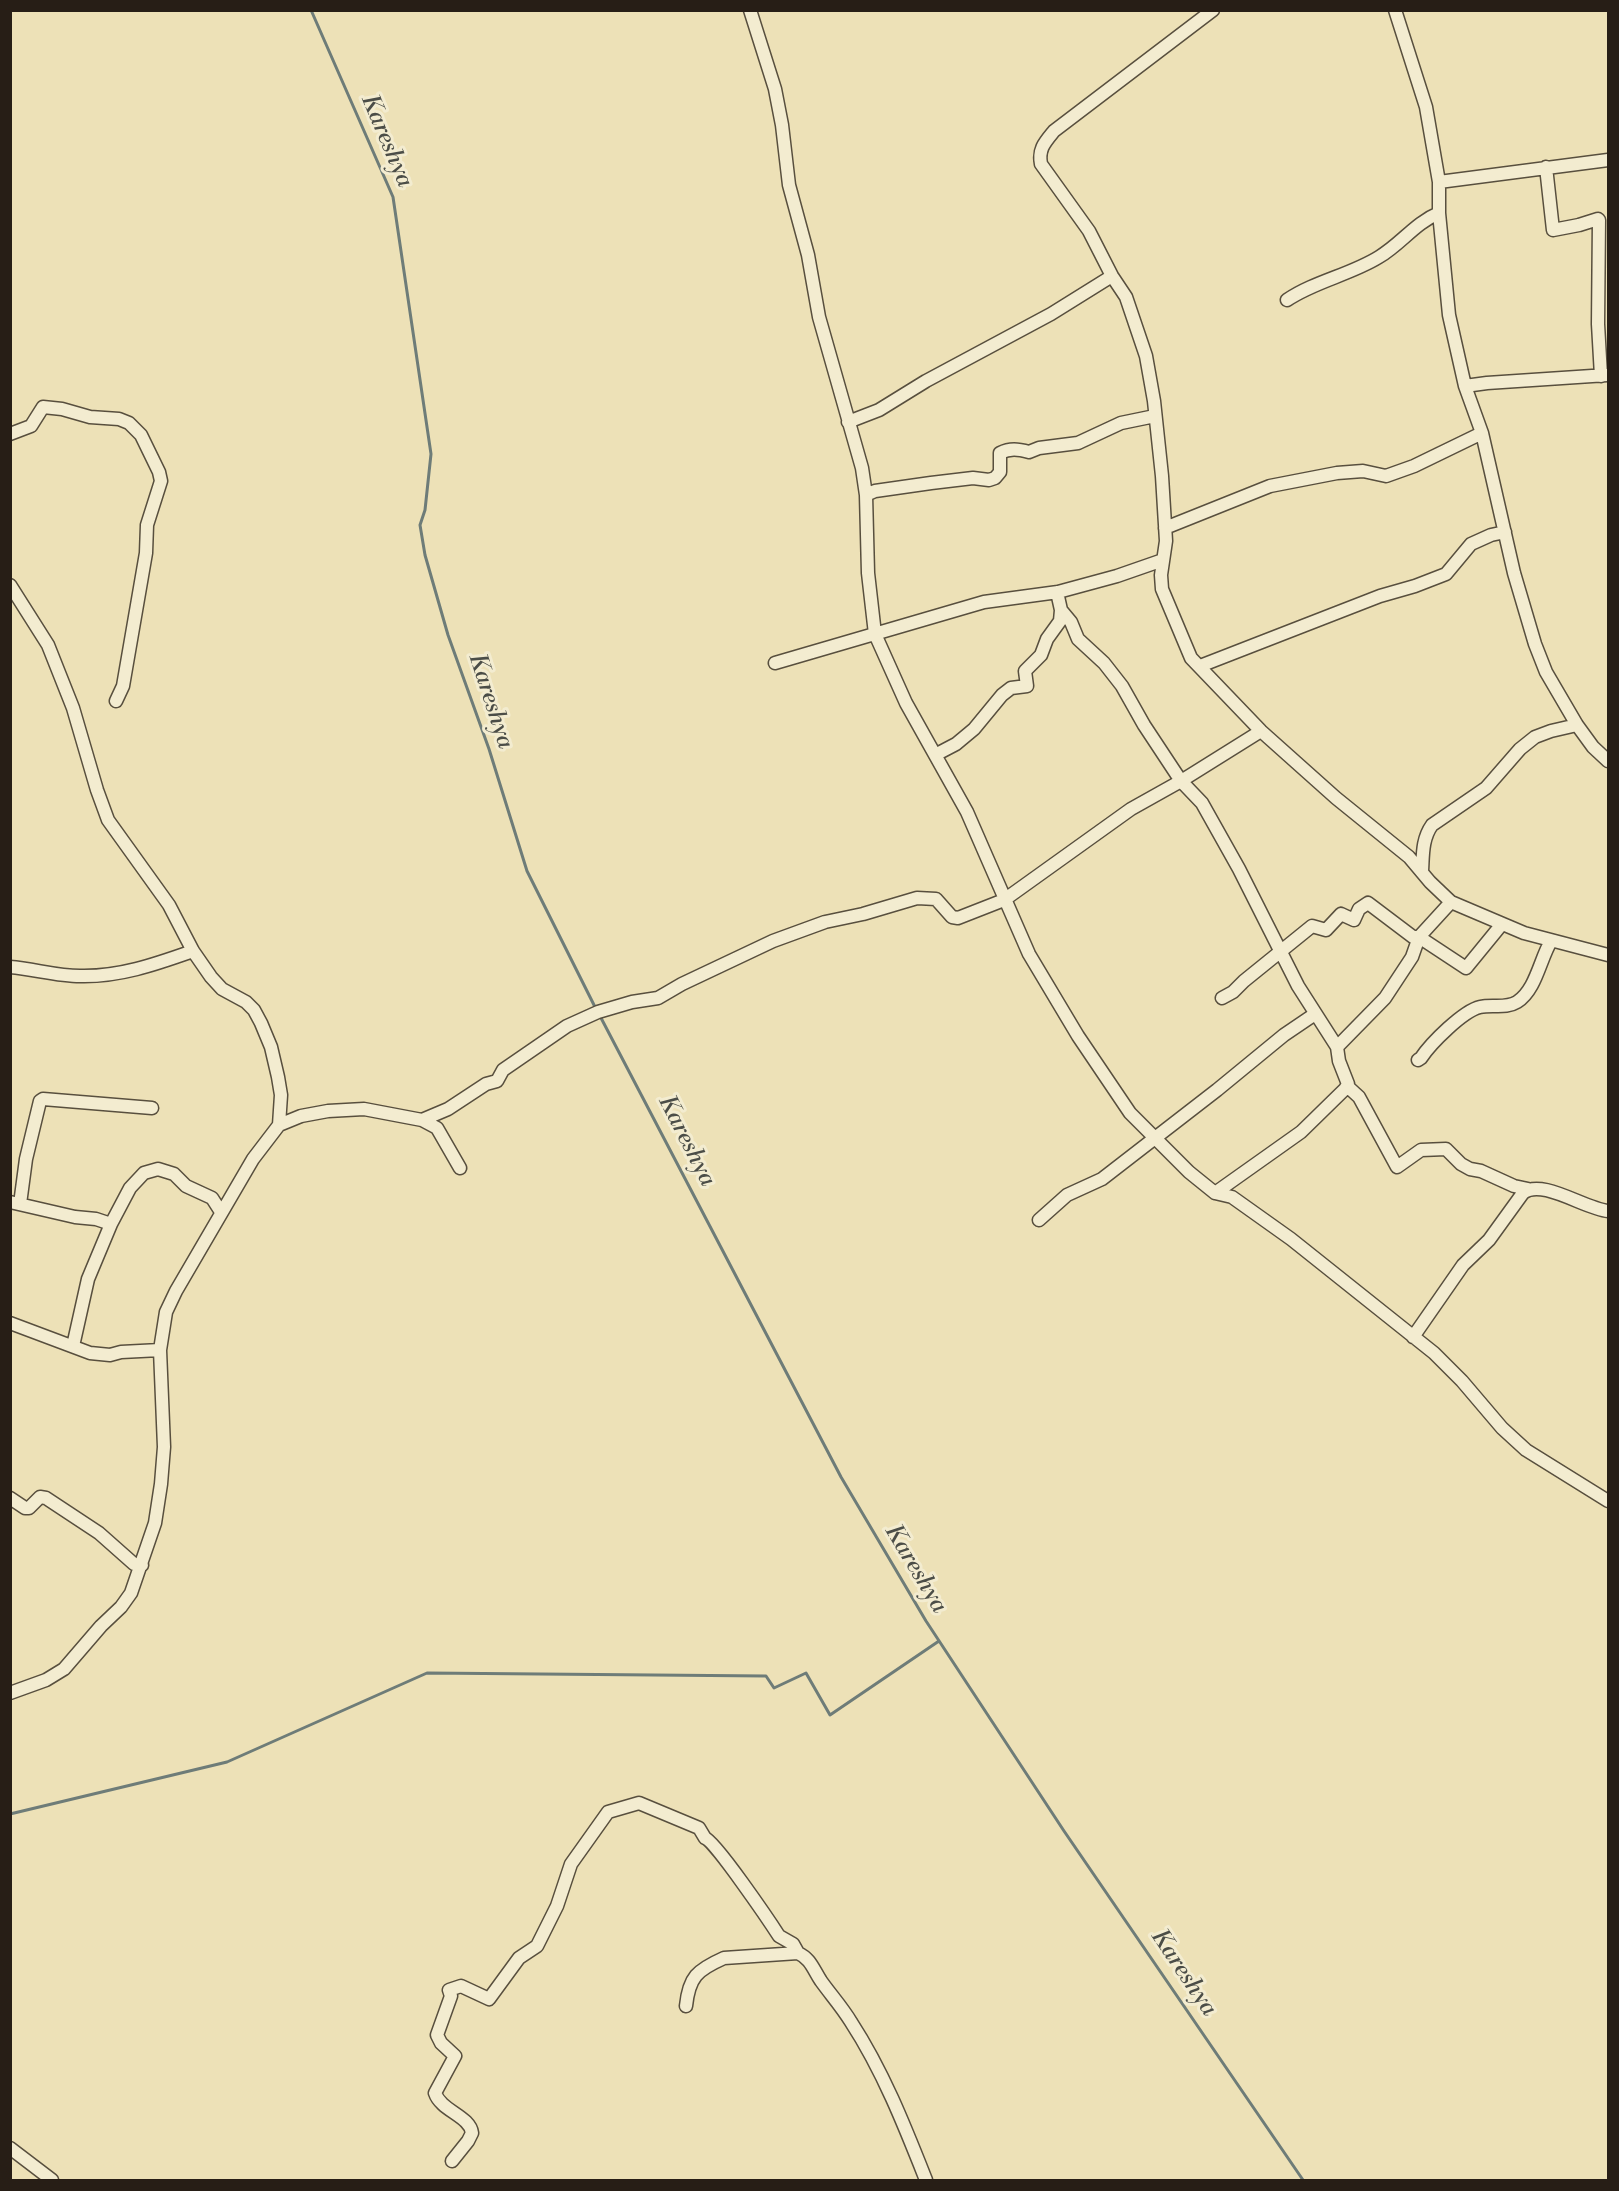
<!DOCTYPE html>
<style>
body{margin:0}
#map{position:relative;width:1619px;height:2191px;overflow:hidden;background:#ede1b7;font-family:"Libre Bodoni",serif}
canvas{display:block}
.frame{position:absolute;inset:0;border:12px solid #271e16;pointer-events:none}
</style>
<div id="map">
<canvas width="1619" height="2191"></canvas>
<div class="frame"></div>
</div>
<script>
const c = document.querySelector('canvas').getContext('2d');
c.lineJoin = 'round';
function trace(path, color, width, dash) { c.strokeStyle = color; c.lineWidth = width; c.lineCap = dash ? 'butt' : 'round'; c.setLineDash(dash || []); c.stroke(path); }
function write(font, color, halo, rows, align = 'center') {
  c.font = font + ' "Libre Bodoni",serif'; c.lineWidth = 6; c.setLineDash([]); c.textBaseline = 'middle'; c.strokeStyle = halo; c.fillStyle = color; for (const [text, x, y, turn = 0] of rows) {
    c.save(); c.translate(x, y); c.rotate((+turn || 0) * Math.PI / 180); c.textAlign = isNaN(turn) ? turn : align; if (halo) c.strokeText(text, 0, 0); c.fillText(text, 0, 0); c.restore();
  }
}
const stream = new Path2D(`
 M311,10L393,197L431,454L425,510L420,525L425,555L448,635L489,749L527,871L597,1011
 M600,1016L841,1477L926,1621L1064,1831L1303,2180
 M10,1814L227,1762L427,1673L766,1676L774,1688L806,1673L830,1715L939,1641`);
const minor = new Path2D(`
 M750,10L775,89L782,125L789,185L808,255L819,317L862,468L866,495L868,573L875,634L906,703L967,812L1029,954L1078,1036L1130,1113L1189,1172L1215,1193L1232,1197L1291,1239L1434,1353L1462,1381L1502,1428L1526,1450L1608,1501
 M1213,10L1054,131C1045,142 1038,149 1041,164L1089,231L1112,276L1126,297L1146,356L1154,401L1162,476L1166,541L1161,575L1162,589L1191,658L1261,731L1336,798L1409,857L1430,882L1451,902L1524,933L1608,955
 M1395,10L1426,107L1439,182V213L1449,315L1465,386L1482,433L1514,573L1535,644L1546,672L1577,725L1593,747L1608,761
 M1546,167L1553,230L1579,225L1598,219L1599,220L1598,324L1601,376
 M1439,182L1608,160
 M1287,300C1315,281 1350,275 1379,257C1401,244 1415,223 1439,213
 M1465,386L1487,383L1607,375
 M848,422L879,410L926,381L1051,314L1112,276
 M10,434L31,426L43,407L62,409L90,417L119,419L129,423L141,435L159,472L161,481L147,525L146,553L123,686L116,701
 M866,495L875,491L931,483L973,478L989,480L995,478L1000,472V453C1010,448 1018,449 1029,452L1039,448L1078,443L1121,423L1155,416
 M1165,528L1270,486L1337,473L1363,471L1386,476L1414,466L1482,433
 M10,585L48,645L73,708L97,790L108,820L169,905L193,951L211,977L222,989L246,1002L254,1010L261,1023L271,1047L278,1077L281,1095L279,1125
 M1061,610L1071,622L1078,639L1104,663L1122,686L1144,725L1181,781L1202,803L1239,869L1298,986L1337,1047
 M775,663L984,602L1058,592L1117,576L1163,560
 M1200,666L1380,596L1415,586L1446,574L1471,544L1491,535L1505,532
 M935,755L956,744L974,729L1002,695L1011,688L1027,686L1025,671L1041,655L1047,639L1060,621L1061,610L1057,592
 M1422,871C1423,855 1422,839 1432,825L1486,788L1520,749L1535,737L1551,731L1577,725
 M10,967C34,969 57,976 80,976C120,977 156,964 193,951
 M1222,998L1233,992L1244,981L1312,926L1326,930L1341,914L1354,920L1359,909L1368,903L1413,937H1419L1466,968L1502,924
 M1418,1060L1421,1058C1431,1043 1463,1011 1480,1007C1492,1004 1506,1009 1517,1002C1536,990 1540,959 1551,941
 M1347,1086L1359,1097L1397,1167L1421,1150L1446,1149L1461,1164L1470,1169L1481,1171L1514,1186L1528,1189
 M422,1120L448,1109L486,1084L497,1081L503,1070L567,1026L598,1012L632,1002L658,998L682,984L773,941L825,922L863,914L917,898L936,899L952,917L958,918L1004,900L1131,809L1181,781L1261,731
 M1215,1193L1301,1132L1345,1089L1348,1084L1339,1061L1337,1047L1385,998L1412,957L1419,937L1451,902
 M10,1202L75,1217L96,1219L111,1224
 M20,1204L26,1159L40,1101L43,1099L152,1108
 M1039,1220L1067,1195L1102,1179L1217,1090L1284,1035L1315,1014
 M10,1323L90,1353L110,1355L121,1352L160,1350
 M1413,1337L1463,1265L1489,1240L1523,1193C1542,1178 1585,1209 1608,1211
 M73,1346L88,1279L111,1224L130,1188L144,1173L158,1169L174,1174L186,1186L212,1198L221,1212
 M10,1498L25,1508H29L40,1497L46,1498L99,1533L134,1564L142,1565
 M10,1693L46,1680L64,1669L101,1626L121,1607L131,1593L155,1523L161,1484L164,1447L160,1350L166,1312L176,1291L253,1159L279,1125L301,1116L328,1111L364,1109L422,1120L437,1128L460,1168
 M686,2006C689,1977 697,1970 724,1958L798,1953C811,1959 813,1969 821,1981C831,1995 842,2007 851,2022C883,2071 905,2127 926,2180
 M10,2148L52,2180
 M452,2161L468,2141L472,2133C470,2116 441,2111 435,2093L455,2056L441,2043L437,2035L451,1996L449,1990L461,1986L489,1999L519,1958L537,1946L557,1906L571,1864L608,1812L639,1803L699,1828L705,1838C715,1841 770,1922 779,1936L793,1944L798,1953`);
const waterNames = [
 ["Kareshya",386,141,67],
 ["Kareshya",490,701,72],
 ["Kareshya",686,1141,63],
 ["Kareshya",915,1569,59],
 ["Kareshya",1183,1973,56]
];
trace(stream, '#6e7c78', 3);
trace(minor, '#584f3e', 15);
trace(minor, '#f3ecd0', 12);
write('italic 24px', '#4b4d47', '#f3ecd0', waterNames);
</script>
